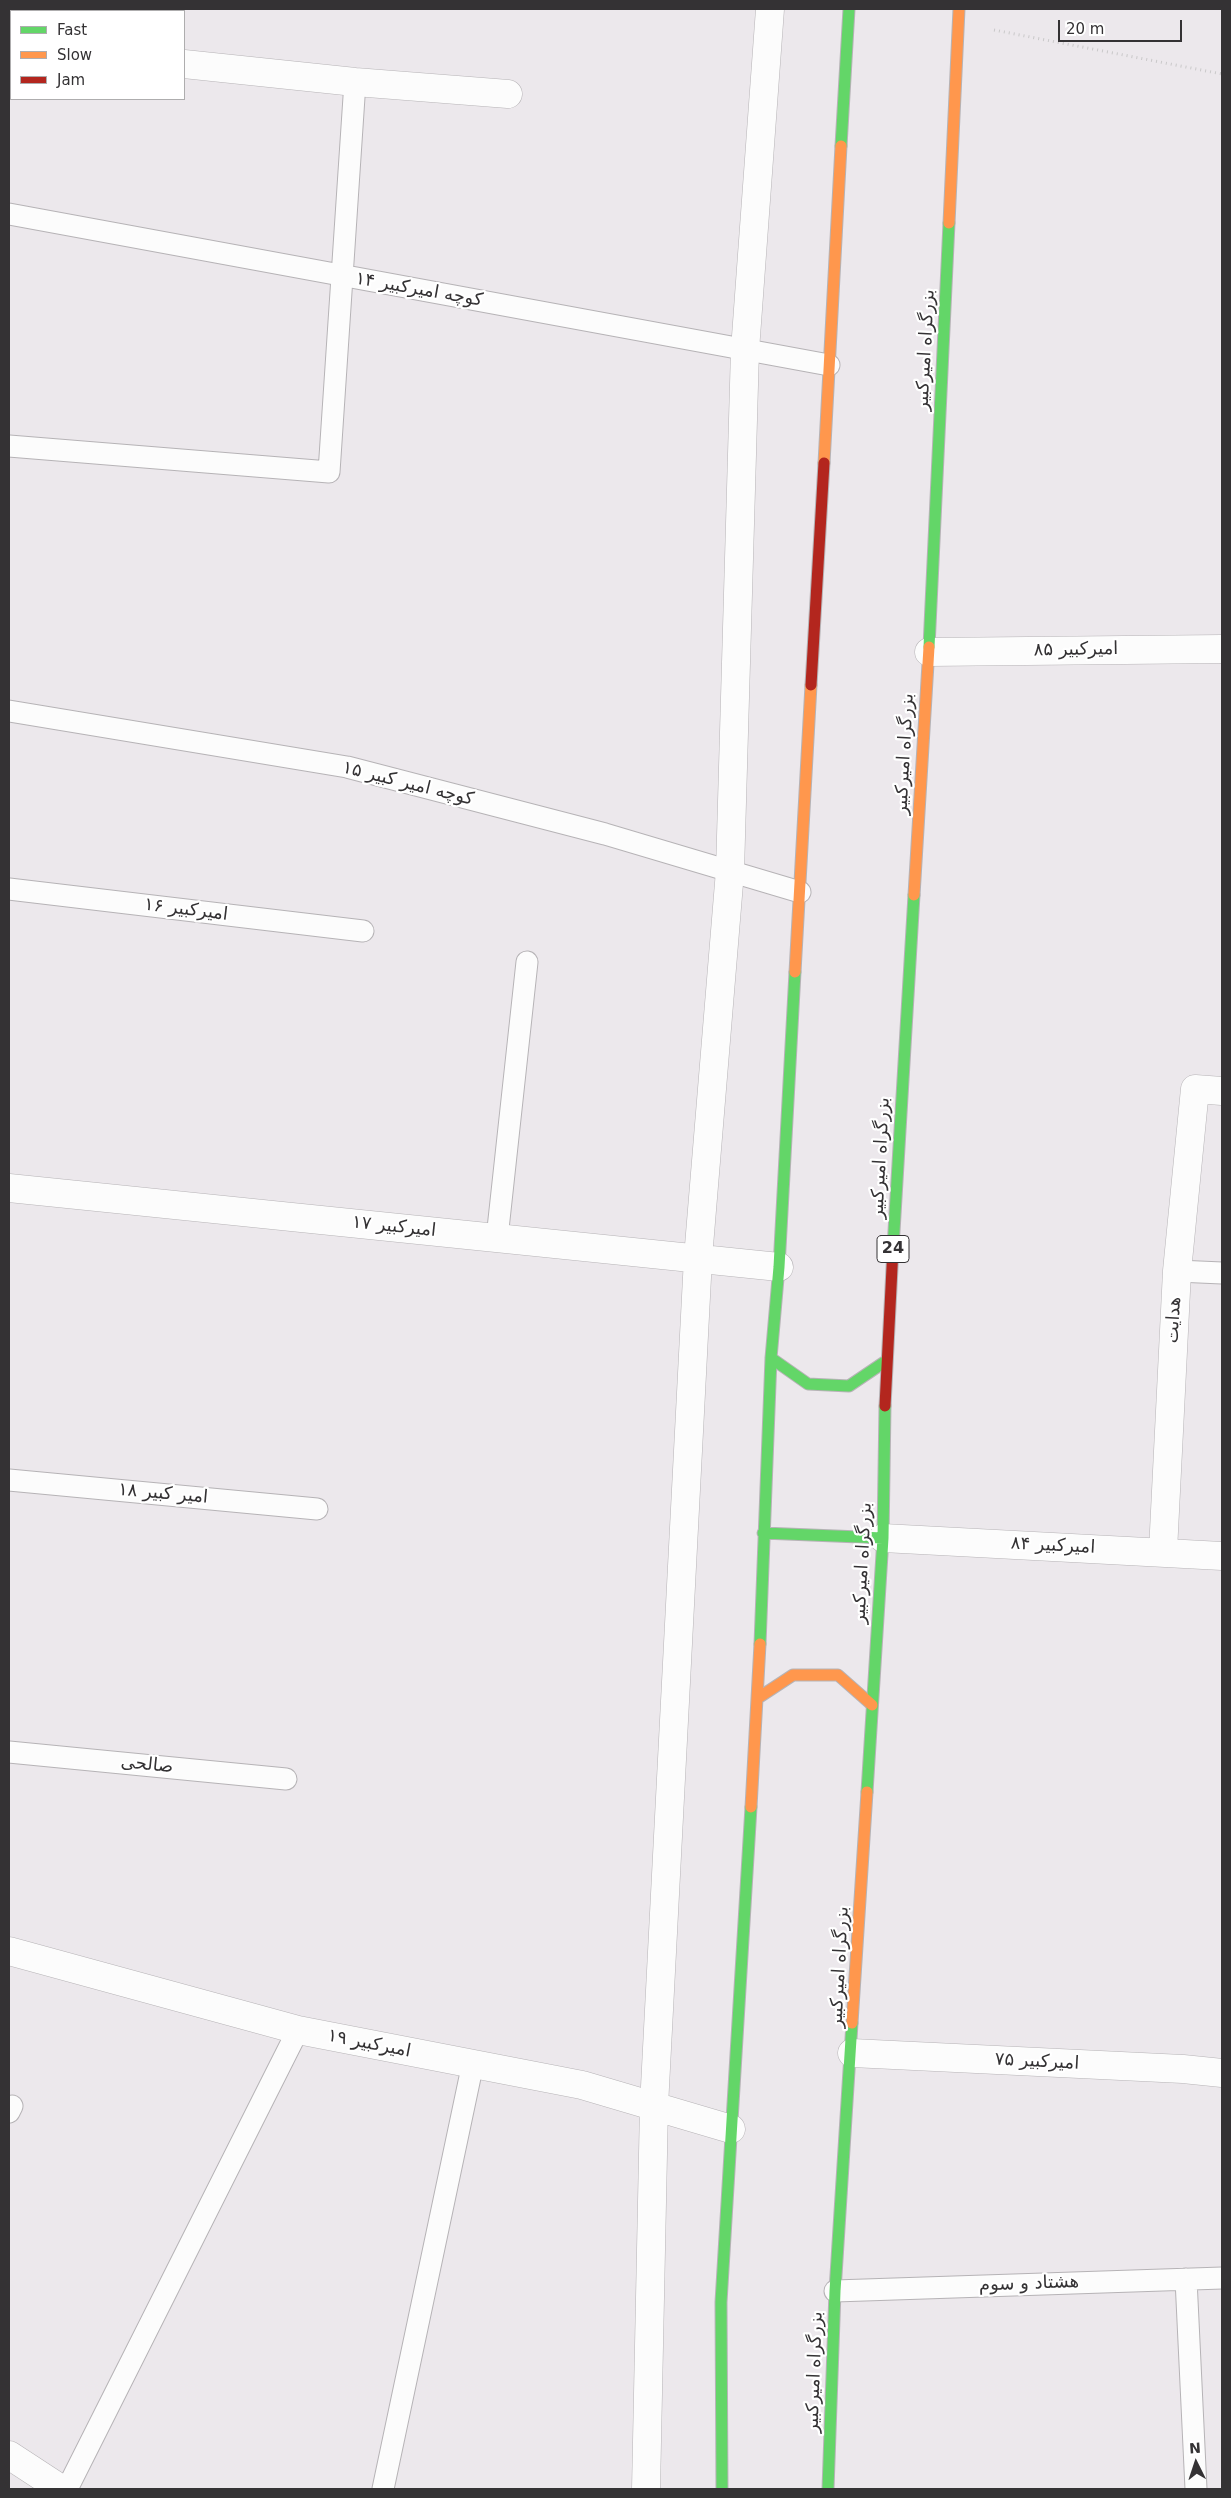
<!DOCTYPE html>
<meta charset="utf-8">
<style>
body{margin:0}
#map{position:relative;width:1231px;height:2498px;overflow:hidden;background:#ece8ec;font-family:"DejaVu Sans",sans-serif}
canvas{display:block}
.frame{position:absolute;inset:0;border:10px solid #343234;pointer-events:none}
.legend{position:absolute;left:10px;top:10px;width:175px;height:90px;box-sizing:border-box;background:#fff;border:1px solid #aeadae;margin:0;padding:6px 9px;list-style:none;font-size:15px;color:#343234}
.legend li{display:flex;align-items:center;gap:10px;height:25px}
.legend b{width:25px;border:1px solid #aeadae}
.north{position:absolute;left:1171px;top:2438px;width:50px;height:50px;-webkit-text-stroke:4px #fff;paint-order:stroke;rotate:356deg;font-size:14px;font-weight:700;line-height:20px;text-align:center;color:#343234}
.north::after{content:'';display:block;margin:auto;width:18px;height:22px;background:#343234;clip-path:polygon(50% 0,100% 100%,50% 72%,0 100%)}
.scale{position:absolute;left:1058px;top:20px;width:124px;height:22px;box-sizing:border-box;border:2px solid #343234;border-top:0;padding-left:6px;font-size:15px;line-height:18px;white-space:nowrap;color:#343234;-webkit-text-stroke:4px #fff;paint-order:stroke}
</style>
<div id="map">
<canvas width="1231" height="2498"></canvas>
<div class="frame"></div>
<ul class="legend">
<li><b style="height:6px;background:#63d668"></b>Fast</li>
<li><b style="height:6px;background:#ff974d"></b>Slow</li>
<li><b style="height:6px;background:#b3261e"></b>Jam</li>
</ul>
<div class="north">N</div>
<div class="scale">20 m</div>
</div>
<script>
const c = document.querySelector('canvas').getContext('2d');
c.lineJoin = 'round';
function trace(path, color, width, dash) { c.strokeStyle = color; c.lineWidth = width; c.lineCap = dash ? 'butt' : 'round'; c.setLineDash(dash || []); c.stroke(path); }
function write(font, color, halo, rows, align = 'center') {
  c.font = font + ' "DejaVu Sans","Noto Naskh Arabic",sans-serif'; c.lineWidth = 4.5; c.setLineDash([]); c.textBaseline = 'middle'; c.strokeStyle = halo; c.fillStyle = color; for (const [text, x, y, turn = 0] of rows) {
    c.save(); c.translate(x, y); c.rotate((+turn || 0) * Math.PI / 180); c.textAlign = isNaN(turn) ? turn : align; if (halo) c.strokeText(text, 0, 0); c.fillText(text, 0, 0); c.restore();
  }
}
const path = new Path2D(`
 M994,30L1222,74`);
const lane = new Path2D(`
 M9,214L829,365
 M9,446L329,472L355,82
 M9,711L347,767L605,834L800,892
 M9,889L363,931
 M497,1238L527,962
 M1177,1271L1222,1273
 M9,1480L317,1509
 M9,1752L286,1779
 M9,2112L12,2106
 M1186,2279L1196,2489
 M835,2291L1222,2278
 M67,2489L298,2030
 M383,2489L473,2063`);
const street = new Path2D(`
 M9,45L11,46
 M184,64L355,82L508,94
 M929,652L1222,649
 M9,1188L779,1267
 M883,1538L1222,1556
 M1163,1551L1177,1271L1195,1089L1222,1091
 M9,1951L298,2030L582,2085L731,2129
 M852,2053L1183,2069L1222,2073
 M9,2455L61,2489
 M646,2489L654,2106L698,1258L730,871L745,350L770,9`);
const fast = new Path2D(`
 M841,146L849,9
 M929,647L949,223
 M893,1248L914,895
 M771,1358L808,1384L849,1386L886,1361
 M763,1533L883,1538
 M760,1644L771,1358L779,1267L795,972
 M867,1792L883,1538L885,1406
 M722,2489L721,2302L751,1807
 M828,2489L835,2291L852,2023`);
const slow = new Path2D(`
 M949,223L959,9
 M824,463L841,146
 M914,895L929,647
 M795,972L811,685
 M758,1698L793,1675H838L872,1705
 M751,1807L760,1644
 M852,2023L867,1792`);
const jam = new Path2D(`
 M811,685L824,463
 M885,1406L893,1248`);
const shields = [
 [893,1249,32]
];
const shieldNames = [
 ["24",893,1249]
];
const streetNames = [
 ["کوچه امیرکبیر ۱۴",419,290,10],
 ["بزرگراه امیرکبیر",926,350,-87],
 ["امیرکبیر ۸۵",1076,650,-1],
 ["بزرگراه امیرکبیر",905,754,-87],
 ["کوچه امیر کبیر ۱۵",408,784,14],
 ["امیرکبیر ۱۶",186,910,7],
 ["بزرگراه امیرکبیر",881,1158,-87],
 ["امیرکبیر ۱۷",394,1227,6],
 ["هدایت",1174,1320,-87],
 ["امیر کبیر ۱۸",163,1494,5],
 ["امیرکبیر ۸۴",1053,1546,3],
 ["بزرگراه امیرکبیر",863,1563,-87],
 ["صالحی",147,1765,6],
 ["بزرگراه امیرکبیر",840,1967,-87],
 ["امیرکبیر ۱۹",369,2044,11],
 ["امیرکبیر ۷۵",1037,2062,3],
 ["هشتاد و سوم",1029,2284,-2],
 ["بزرگراه امیرکبیر",815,2372,-88]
];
trace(lane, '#b6b3b6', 23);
trace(street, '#b6b3b6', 29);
trace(fast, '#b6b3b6', 13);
trace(slow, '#b6b3b6', 13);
trace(jam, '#b6b3b6', 13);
trace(path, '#c9c8c9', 3, [1, 4]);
trace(lane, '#fcfcfc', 21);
trace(street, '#fcfcfc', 28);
trace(fast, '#63d668', 11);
trace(slow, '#ff974d', 11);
trace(jam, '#b3261e', 11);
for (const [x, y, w] of shields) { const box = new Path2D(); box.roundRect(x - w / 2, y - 13.5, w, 27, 4); c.fillStyle = '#fff'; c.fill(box); trace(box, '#343234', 1); }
write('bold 16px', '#343234', null, shieldNames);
write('18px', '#343234', '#fff', streetNames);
</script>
